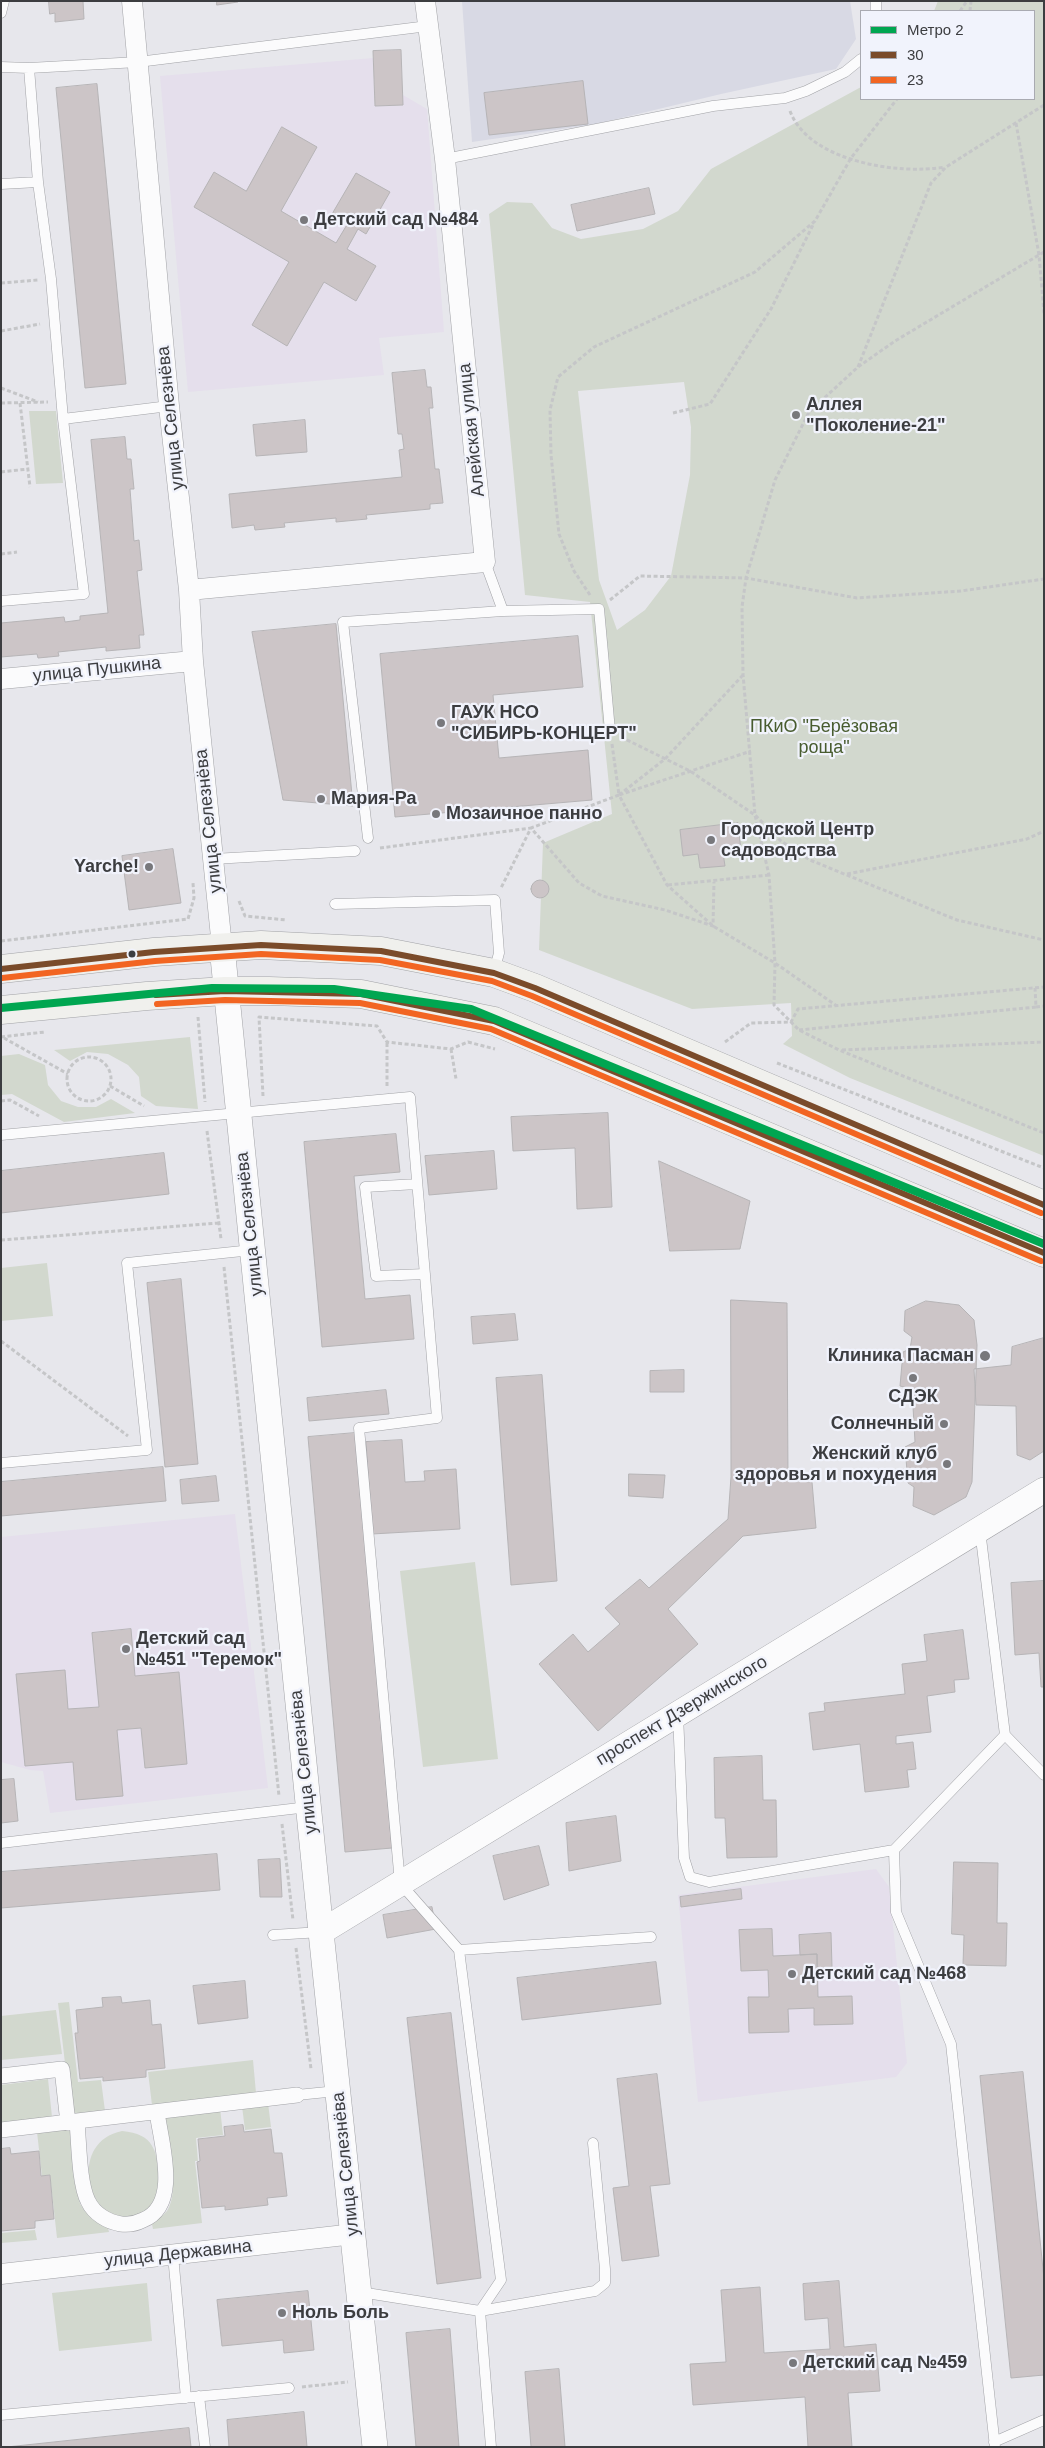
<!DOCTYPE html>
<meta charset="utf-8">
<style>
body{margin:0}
#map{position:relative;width:1045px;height:2448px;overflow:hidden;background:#e7e7ec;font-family:Arial,sans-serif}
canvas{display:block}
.frame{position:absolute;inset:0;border:2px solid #3c3d40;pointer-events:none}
.legend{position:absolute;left:860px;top:10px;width:175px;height:90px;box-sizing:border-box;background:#f1f3fc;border:1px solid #a9aab1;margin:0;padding:6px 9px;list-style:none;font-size:15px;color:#3c3d40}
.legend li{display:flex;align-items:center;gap:10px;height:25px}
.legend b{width:25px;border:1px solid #a9aab1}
</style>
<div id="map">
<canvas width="1045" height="2448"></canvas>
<div class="frame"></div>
<ul class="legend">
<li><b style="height:6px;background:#00a651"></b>Метро 2</li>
<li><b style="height:6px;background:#7a4b2a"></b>30</li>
<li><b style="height:6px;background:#f26522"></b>23</li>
</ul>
</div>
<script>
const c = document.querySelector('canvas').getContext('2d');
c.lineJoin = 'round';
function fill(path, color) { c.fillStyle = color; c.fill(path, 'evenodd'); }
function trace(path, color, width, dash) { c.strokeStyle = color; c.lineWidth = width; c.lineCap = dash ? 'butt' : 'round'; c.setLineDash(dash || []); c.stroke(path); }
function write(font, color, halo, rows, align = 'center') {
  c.font = font + ' Arial,sans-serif'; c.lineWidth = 4.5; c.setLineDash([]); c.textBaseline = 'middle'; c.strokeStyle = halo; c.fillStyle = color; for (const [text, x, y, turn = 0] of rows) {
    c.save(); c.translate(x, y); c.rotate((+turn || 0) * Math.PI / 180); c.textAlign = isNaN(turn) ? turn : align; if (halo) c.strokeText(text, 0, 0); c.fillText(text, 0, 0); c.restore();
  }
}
const built = new Path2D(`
 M462,1H850L856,39L836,69L721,94L596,124L472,142Z`);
const education = new Path2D(`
 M373,58L375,106L403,105V95L427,109L444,332L379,338L384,375L188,392L160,76Z
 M235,1514L268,1788L50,1813L43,1771L30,1770L1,1762V1537Z
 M876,1869L889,1887L907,2063L896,2077L698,2102L678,1895Z`);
const green = new Path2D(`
 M938,1H1044V1156L850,1078L783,1044L792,1036L791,1003L692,1009L539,950L543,843L612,814L590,602L525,595L489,214L507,202L532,203L552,228L581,239L643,229L678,211L711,169L861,87V99H1034V11H934ZM684,382L691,427L690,475L671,576L645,610L617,630L599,580L578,391Z
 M29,411H56L63,483L36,484Z
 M190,1037L198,1109L156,1106L141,1096L139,1077L128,1065L108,1054L87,1052L70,1061L54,1050Z
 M19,1054L45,1065L48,1085L61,1101L78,1107H96L111,1099L135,1113L64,1122L12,1094L1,1095V1056Z
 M47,1263L53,1316L1,1321V1268Z
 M475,1562L498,1759L423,1767L400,1571Z
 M69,2002L78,2082L101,2080L105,2111L71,2115L58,2003Z
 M56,2010L62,2054L1,2060V2016Z
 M253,2060L256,2093L152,2105L148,2072Z
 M48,2079L52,2117L1,2123V2085Z
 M268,2103L271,2127L245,2130L242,2106Z
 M220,2108L223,2135L196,2138L198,2161H195L202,2223L153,2229L152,2224C156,2220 163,2216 167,2211C181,2190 167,2139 164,2115Z
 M70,2124L80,2204L92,2219L108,2228L109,2232L57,2238L50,2175L42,2176L37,2132Z
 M122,2131C154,2134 157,2150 159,2178C160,2184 162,2191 158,2196C155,2201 151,2209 147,2212C144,2214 136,2215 132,2216C88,2230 66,2142 122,2131Z
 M35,2230L37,2240L1,2243V2233Z
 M147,2283L152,2341L59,2351L52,2293Z`);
const building = new Path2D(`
 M49,1H83L84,19L55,22V13L50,14Z
 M217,1H238V2L217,5Z
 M401,50L403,105L375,106L373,51Z
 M583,81L588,124L489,135L484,93Z
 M97,84L126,384L85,388L56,88Z
 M282,127L317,147L281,211L336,243L348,223L332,214L356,173L390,192L366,234L358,229L347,249L376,266L356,301L324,282L287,346L252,325L289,262L194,207L214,172L246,191Z
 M649,188L655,214L577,231L571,205Z
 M425,370L427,387H431L433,408H429L435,469H439L443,503L430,504V509L366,515L367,519L336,522V518L284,523L285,527L255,530L254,525L232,528L229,494L402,477L399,450L404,449L402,434H398L392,373Z
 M305,420L307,452L256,456L253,425Z
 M125,437L127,459H131L134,489H130L134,541L139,540L142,570L137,571L144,635H139L140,648L106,651V647L58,652L59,656L38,658L37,654L1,657V623L64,617L65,622L80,620V616L108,613L91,440Z
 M336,624L353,806L283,800L252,632Z
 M578,636L583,687L493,695L499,758L588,750L592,800L395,817L380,654Z
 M738,823L741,851L723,853L725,866L700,868L698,854L683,856L680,830Z
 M173,849L181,903L129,910L122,856Z
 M531 889a9 9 0 1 1 18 0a9 9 0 1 1-18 0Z
 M608,1113L612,1207L577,1209L575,1148L513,1151L511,1117Z
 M396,1134L400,1172L354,1176L365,1299L410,1295L414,1339L322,1347L304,1142Z
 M494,1151L497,1189L429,1195L425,1156Z
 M164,1153L169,1194L1,1213V1171Z
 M659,1161L750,1201L740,1249L670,1251Z
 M181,1279L198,1464L165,1467L147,1283Z
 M731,1300L787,1303L788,1480L812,1482L816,1528L743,1536L668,1609L698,1644L598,1731L539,1664L573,1634L588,1652L620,1624L605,1608L640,1579L649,1588L728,1519L731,1477Z
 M926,1301L959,1305L974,1320L977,1345L972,1482L966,1497L934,1515L913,1506L914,1487L908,1483L905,1447L915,1442L912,1389L900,1386L903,1352L910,1349L912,1337L904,1331L905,1311Z
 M515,1314L518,1340L473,1344L471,1317Z
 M1044,1338V1451L1030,1460L1017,1455L1016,1406L976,1405L974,1369L1011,1365L1012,1347Z
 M684,1370V1392H650V1371Z
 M542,1375L557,1581L511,1585L496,1378Z
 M386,1390L389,1414L309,1421L307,1398Z
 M355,1433L392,1848L345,1852L308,1437Z
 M402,1440L405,1482L425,1481L424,1471L456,1469L460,1529L372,1534L366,1442Z
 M163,1467L166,1501L1,1516V1482Z
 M629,1474L665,1475L663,1498L629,1496Z
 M216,1476L219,1501L182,1504L180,1480Z
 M1044,1581V1687H1041L1039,1653L1015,1655L1011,1583Z
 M131,1629L135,1676L179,1672L187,1764L145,1768L141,1728L117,1730L123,1796L76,1800L73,1762L25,1766L16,1674L65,1670L68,1709L99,1707L92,1633Z
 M963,1630L969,1679L954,1680L955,1692L927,1696L931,1732L896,1736V1744L913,1742L916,1769L907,1770L909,1787L865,1792L860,1744L813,1750L809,1713L825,1711L824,1703L905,1694L902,1664L927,1661L924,1635Z
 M762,1756L763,1800H776L777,1857L727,1858L725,1818H715L714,1758Z
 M14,1779L18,1821L1,1823V1780Z
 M616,1816L621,1861L569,1871L566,1823Z
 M539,1846L549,1885L504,1900L493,1856Z
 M217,1854L220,1890L1,1908V1872Z
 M280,1859L282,1897H260L258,1860Z
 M954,1862L998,1863L997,1923H1007L1006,1966L963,1965L964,1935L952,1934Z
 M741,1889L742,1899L681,1907L680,1897Z
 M432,1907L436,1929L387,1938L383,1915Z
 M772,1929L773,1956L817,1954L818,1997L852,1996L853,2024L814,2025V2008L788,2009L789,2032L749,2033L748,1997H769L768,1970L741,1971L739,1930Z
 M831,1933L832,1967L817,1968V1954L800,1955L799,1935Z
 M656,1962L661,2004L522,2020L517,1978Z
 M245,1981L248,2018L198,2024L193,1986Z
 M121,1997L122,2003L150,2000L152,2025L161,2024L165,2068L146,2070V2077L103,2081V2077L80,2079L75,2033H78L76,2010L103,2007L102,1998Z
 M451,2013L481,2278L437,2284L407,2018Z
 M1023,2072L1044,2279V2375L1011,2378L980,2076Z
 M657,2074L670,2184L650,2186L659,2256L622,2261L613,2188L629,2186L617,2079Z
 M243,2125L244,2132L271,2129L274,2153H282L287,2196L267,2198L268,2205L225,2210V2206L202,2208L197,2162L200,2161L198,2139L225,2136L224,2127Z
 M10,2148L11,2154L39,2151L41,2176L50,2175L54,2219L35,2221V2228L1,2231V2149Z
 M839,2281L844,2347L876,2344L880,2391L848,2393L852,2447H808L805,2397L693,2405L690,2364L726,2362L721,2290L760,2287L764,2353L830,2349L828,2318L805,2320L803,2284Z
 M308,2291L314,2350L284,2353L283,2340L222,2346L217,2300Z
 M450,2329L459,2447H416L406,2333Z
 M559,2369L565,2447H531L525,2372Z
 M304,2412L307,2447H229L227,2420Z
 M189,2428L191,2447H7Z`);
const path = new Path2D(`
 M960,11L967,1
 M970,11L971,1
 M790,111C809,162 899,175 945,167
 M1016,123L1039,255L1044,313
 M1044,252L895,341L858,367L809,412L775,480L746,578L742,607L743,674L755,815L769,875L775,963L774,1005L799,1030L839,1050L1044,1133
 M1,283L38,280
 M1,331L40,324
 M858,367L931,183L946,167L1044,105
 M1,388L38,402
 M1,403L48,402
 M20,403L30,487
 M673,413L710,404L771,309L814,223
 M1,472L28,469
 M1,554L17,552
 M590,595L574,571L559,534L551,455L550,410L558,377L594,347L755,272L815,221L851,158L897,99
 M610,600L640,576L746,578L857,598L961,591L1044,579
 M743,675L665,759L619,795L667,885L713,926L775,963L837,1006
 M621,737L690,771L755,815L781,841L810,860L957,920L1044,940
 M612,744L619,795L751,751
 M619,795L531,828L579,883L602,896L665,910L713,926L714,882
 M380,848L531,828L501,888
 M847,874L1027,839L1044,831
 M668,885L769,875
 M239,901L245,916L287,920
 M1,941L188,919L194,898L193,883
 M1036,1007L1044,1006
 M198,1017L205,1102
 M799,1030L1036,1007L1035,988
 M1,1037L45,1032
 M4,1038L68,1074
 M725,1042L751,1023L791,1022L798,1009L1044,987
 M451,1049L456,1079
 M842,1050L1044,1042
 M67 1079a22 22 0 1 1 44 0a22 22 0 1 1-44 0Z
 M777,1063L1044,1168
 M110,1086L144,1106
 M387,1086V1042
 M263,1096L259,1017L377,1026L387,1042L451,1049L468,1042L495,1049
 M1,1101L10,1100L39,1116
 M207,1131L221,1239
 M1,1240L219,1223
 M224,1267L279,1796
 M1,1341L128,1436
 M282,1824L293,1920
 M296,1948L311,2069
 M302,2387L348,2382`);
const service = new Path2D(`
 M876,1V11
 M1,13L4,1
 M1,67L29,68
 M445,159L713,106L785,98L806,91L845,72L861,59
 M38,182L29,68L138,62L428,26
 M1,184L38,182L51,279L63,419
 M485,562L503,611L599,609L610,731
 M1,601L84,594L63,419L169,406
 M368,838L343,622L503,611
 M213,859L355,851
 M335,904L495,900L499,953L494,972
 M1,1135L410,1097L437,1418L359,1428L400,1883L459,1950L501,2280L480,2311L360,2292
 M417,1184L365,1187L376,1276L425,1274
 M1,1463L147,1450L127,1263L252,1250
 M980,1530L1005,1735L1044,1775
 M678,1714L684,1858L690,1877L709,1882L894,1850
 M1,1843L308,1807
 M273,1935L321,1932
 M459,1950L651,1937
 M297,2095L337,2091
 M173,2255L186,2398
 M199,2396L205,2447
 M1,2415L289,2388
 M994,2442L1044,2420
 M491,2447L480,2311L595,2291L605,2283V2269L593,2143
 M995,2447L951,2044L896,1912L894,1850L1005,1735`);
const pedestrian = new Path2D(`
 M1,2076L62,2069L68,2123
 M77,2122C79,2143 79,2183 88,2201C94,2214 108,2222 121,2224C128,2225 137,2223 143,2220C181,2205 161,2143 157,2112
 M1,2130L297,2095`);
const minor = new Path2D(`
 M132,1L169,406L189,590L193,661L222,947
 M189,590L485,562L445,159L425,1
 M1,679L193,661
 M1,2274L354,2234`);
const tertiary = new Path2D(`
 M222,947L321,1932L375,2447
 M321,1932L1044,1490`);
const secondary = new Path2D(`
 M1,969L154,952L261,945L381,951L494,973L535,988L1044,1205
 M1,1010L147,996L225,991H269L361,994L494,1021L1044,1253`);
const bus1 = new Path2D(`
 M1,969L154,952L261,945L381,951L494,973L535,988L1044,1205
 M156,995L225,991L361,994L494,1021L1044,1253`);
const bus2 = new Path2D(`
 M2,978L155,961L261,954L380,960L492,981L532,996L1041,1213
 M157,1004L225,1000L360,1003L491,1029L1041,1261`);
const metro1 = new Path2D(`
 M1,1008L212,988L334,989L471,1009L1044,1244`);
const markers = [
 [304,220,5,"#78787c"],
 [796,415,5,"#78787c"],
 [441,723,5,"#78787c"],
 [321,799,5,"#78787c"],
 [436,814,5,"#78787c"],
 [711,840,5,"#78787c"],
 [149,867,5,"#78787c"],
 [132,954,4.5,"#3c3d40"],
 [985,1356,6,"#78787c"],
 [913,1378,5,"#78787c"],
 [944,1424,5,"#78787c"],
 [947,1464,5,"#78787c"],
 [126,1649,5,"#78787c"],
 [792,1974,5,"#78787c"],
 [282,2313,5,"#78787c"],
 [793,2363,5,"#78787c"]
];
const poiNames = [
 ["Детский сад №484",314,220],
 ["Аллея",806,405],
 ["\"Поколение-21\"",806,426],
 ["ГАУК НСО",451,713],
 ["\"СИБИРЬ-КОНЦЕРТ\"",451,734],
 ["Мария-Ра",331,799],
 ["Мозаичное панно",446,814],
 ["Городской Центр",721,830],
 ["садоводства",721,851],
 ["Yarche!",139,867,"right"],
 ["Клиника Пасман",974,1356,"right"],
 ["СДЭК",913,1397,"center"],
 ["Солнечный",934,1424,"right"],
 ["Женский клуб",937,1454,"right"],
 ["здоровья и похудения",937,1475,"right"],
 ["Детский сад",136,1639],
 ["№451 \"Теремок\"",136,1660],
 ["Детский сад №468",802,1974],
 ["Ноль Боль",292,2313],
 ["Детский сад №459",803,2363]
];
const streetNames = [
 ["улица Селезнёва",171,418,-96],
 ["Алейская улица",472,430,-96],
 ["улица Пушкина",97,670,-6],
 ["улица Селезнёва",209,821,-96],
 ["улица Селезнёва",250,1224,-96],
 ["проспект Дзержинского",682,1711,-31],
 ["улица Селезнёва",304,1762,-96],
 ["улица Селезнёва",346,2164,-96],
 ["улица Державина",178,2254,-6]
];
const parkNames = [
 ["ПКиО \"Берёзовая",824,727],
 ["роща\"",824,748]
];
fill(built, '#d8d9e4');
fill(education, '#e5dfec');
fill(green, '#d2d8ce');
fill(building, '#ccc5c7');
trace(building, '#b6b4b6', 1);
trace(service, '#a1a2a6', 11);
trace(pedestrian, '#a1a2a6', 16);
trace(minor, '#a1a2a6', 21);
trace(tertiary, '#a1a2a6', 26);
trace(secondary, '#a1a2a6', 29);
trace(path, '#c5c6c8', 3, [4, 2.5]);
trace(service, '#fbfbfc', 10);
trace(pedestrian, '#fbfbfc', 15);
trace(minor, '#fbfbfc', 20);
trace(tertiary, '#fbfbfc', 25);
trace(secondary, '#f0f0ed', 28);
trace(bus1, '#7a4b2a', 6);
trace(bus2, '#f26522', 6);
trace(metro1, '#00a651', 8);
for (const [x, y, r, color] of markers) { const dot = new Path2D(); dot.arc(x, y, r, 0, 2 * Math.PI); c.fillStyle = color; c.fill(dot); trace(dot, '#f1f3fc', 2); }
write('bold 18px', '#3c3d40', '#f1f3fc', poiNames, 'left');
write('18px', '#3c3d40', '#f1f3fc', streetNames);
write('18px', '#485c2f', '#f1f3fc', parkNames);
</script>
